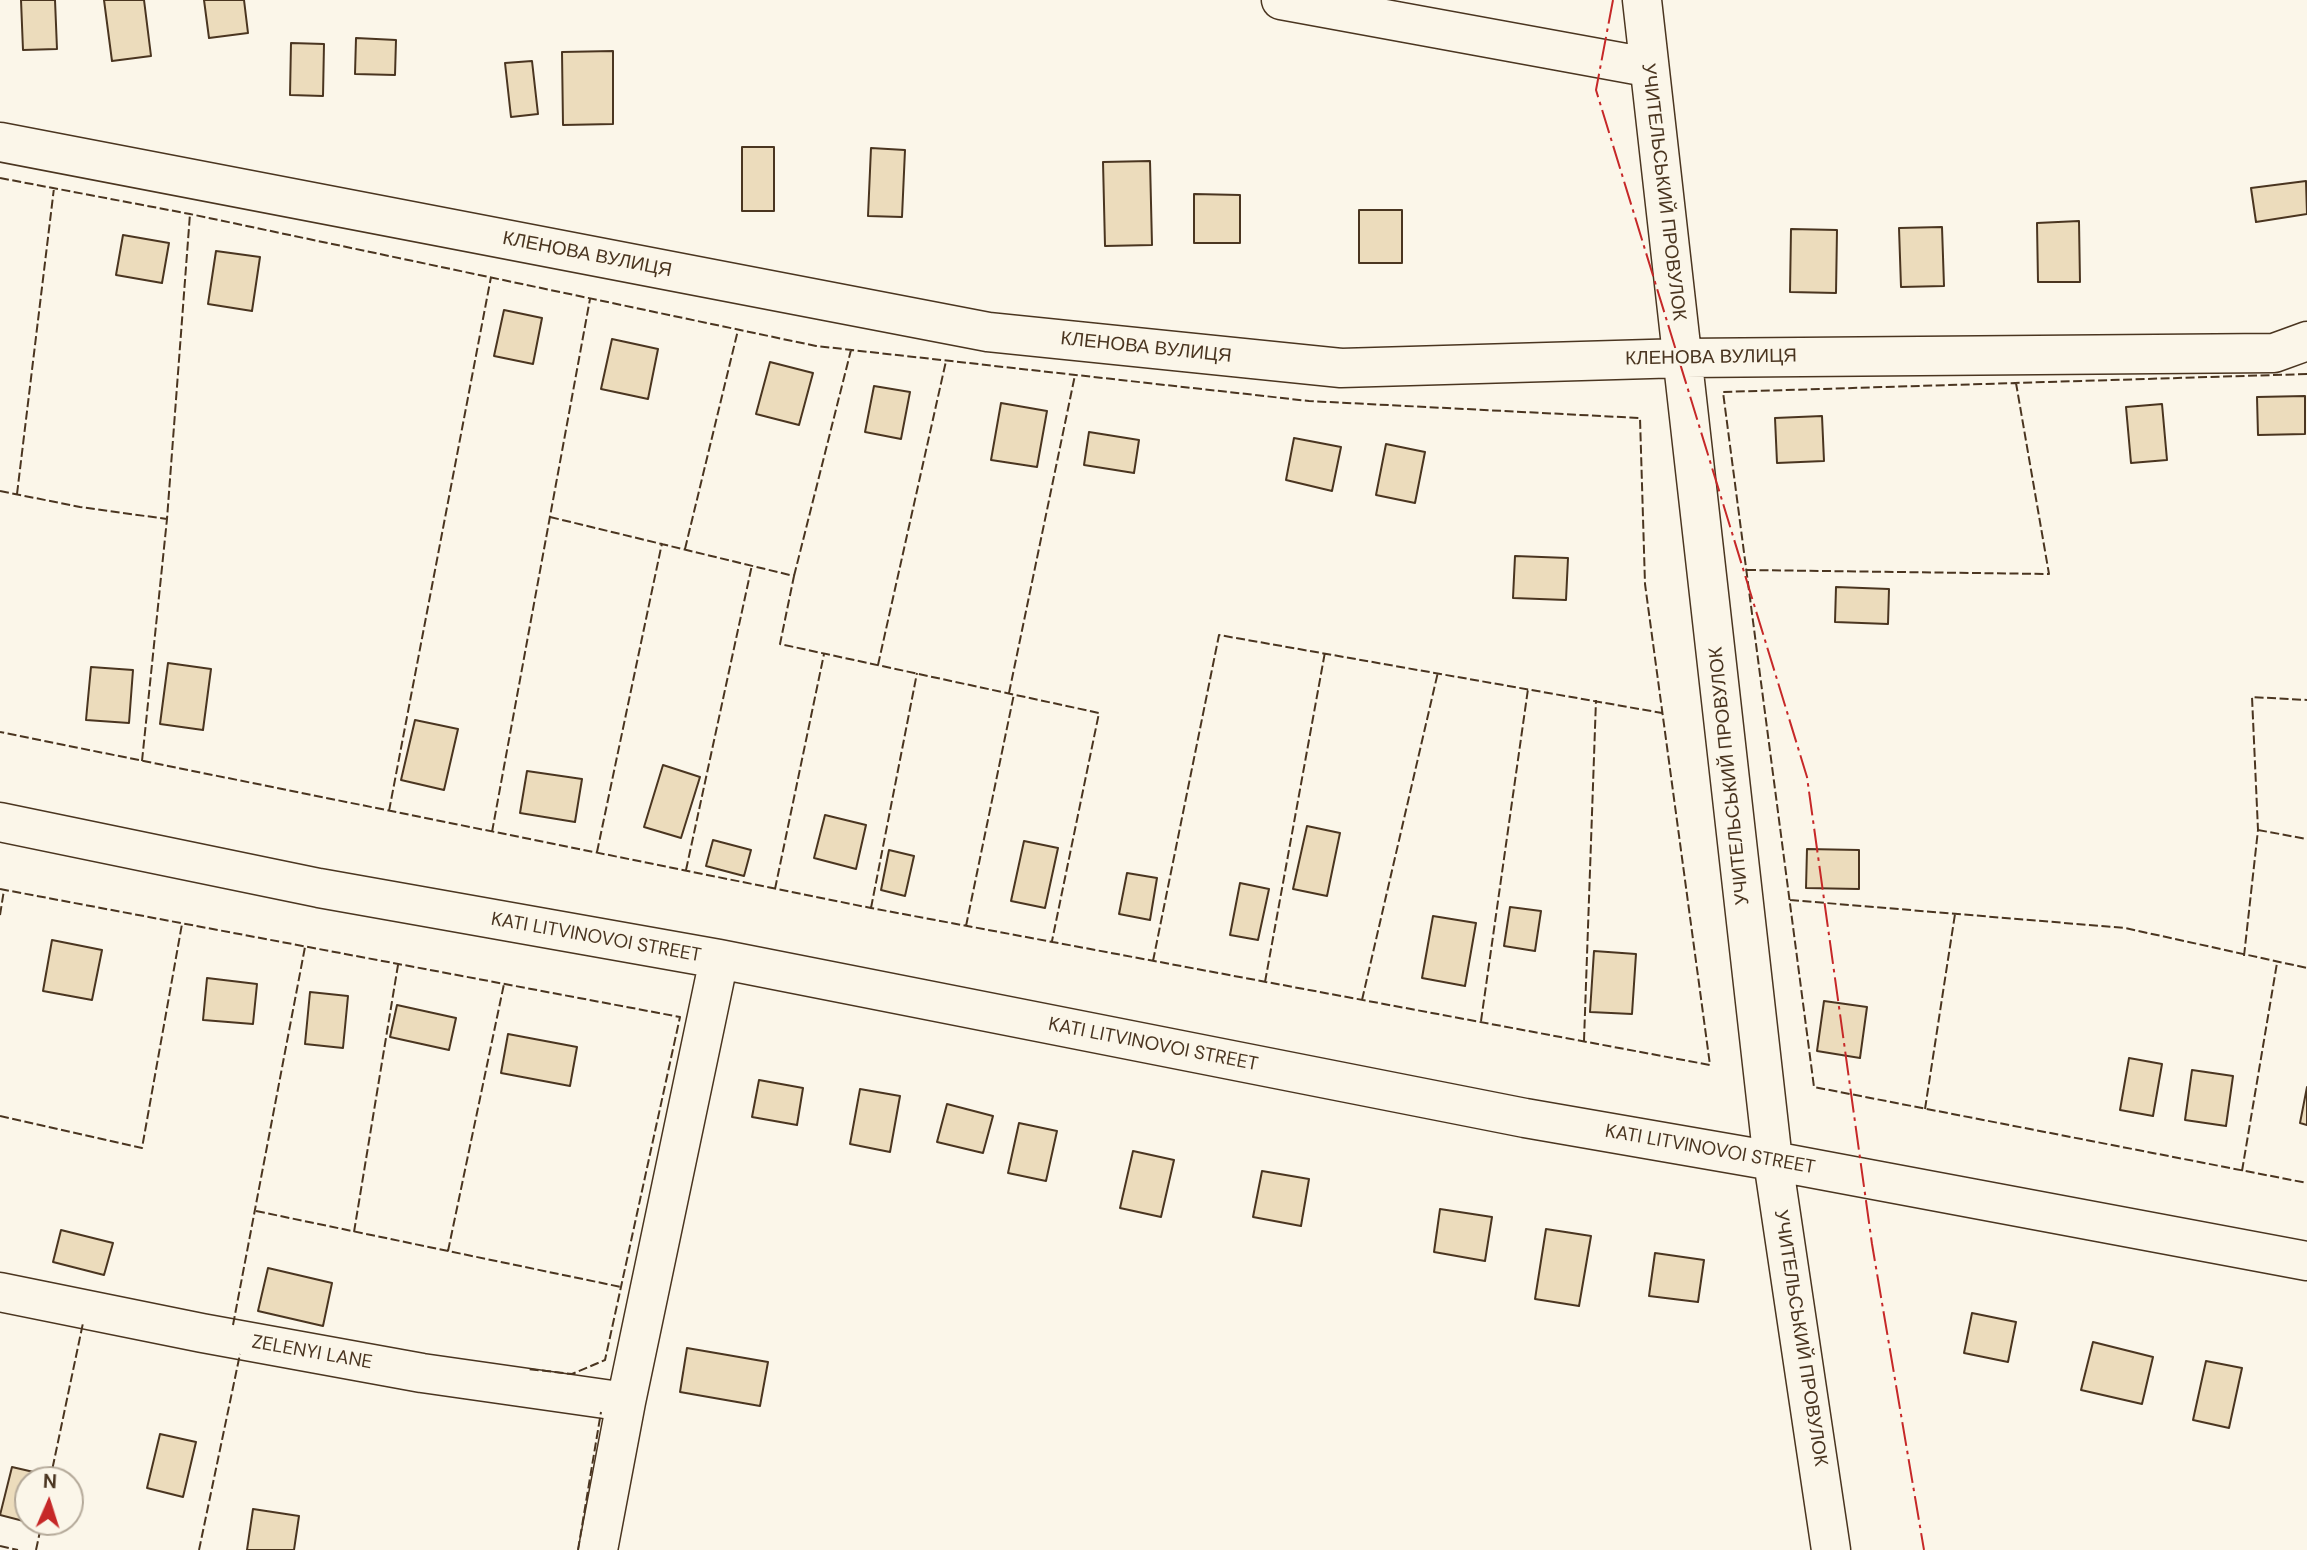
<!DOCTYPE html>
<meta charset="utf-8">
<style>
body{margin:0}
#map{position:relative;width:2307px;height:1550px;overflow:hidden;background:#fbf6e9;font-family:"DM Sans",sans-serif}
canvas{display:block}
.north{position:absolute;left:14px;top:1466px;width:70px;height:70px;box-sizing:border-box;background:#fbf6e9;border:2px solid #b4a999;border-radius:50%;rotate:3deg;font-size:19px;font-weight:700;line-height:28px;text-align:center;color:#4a3520}
.north::after{content:'';display:block;margin:auto;width:24px;height:32px;background:#c62828;clip-path:polygon(50% 0,100% 100%,50% 72%,0 100%)}
</style>
<div id="map">
<canvas width="2307" height="1550"></canvas>
<div class="north">N</div>
</div>
<script>
const c = document.querySelector('canvas').getContext('2d');
c.lineJoin = 'round';
function fill(path, color) { c.fillStyle = color; c.fill(path, 'evenodd'); }
function trace(path, color, width, dash) { c.strokeStyle = color; c.lineWidth = width; c.lineCap = dash ? 'butt' : 'round'; c.setLineDash(dash || []); c.stroke(path); }
function write(font, color, halo, rows, align = 'center') {
  c.font = font + ' "DM Sans",sans-serif'; c.lineWidth = 5; c.setLineDash([]); c.textBaseline = 'middle'; c.strokeStyle = halo; c.fillStyle = color; for (const [text, x, y, turn = 0] of rows) {
    c.save(); c.translate(x, y); c.rotate((+turn || 0) * Math.PI / 180); c.textAlign = isNaN(turn) ? turn : align; if (halo) c.strokeText(text, 0, 0); c.fillText(text, 0, 0); c.restore();
  }
}
const building = new Path2D(`
 M21,0H55L57,49L23,50Z
 M104,0H144L151,56L112,61Z
 M204,0H244L248,33L209,38Z
 M356,38L396,40L395,75L355,74Z
 M291,43L324,44L323,96L290,95Z
 M613,51V124L563,125L562,52Z
 M532,61L538,114L511,117L505,63Z
 M742,147H774V211H742Z
 M871,148L905,150L902,217L868,216Z
 M1150,161L1152,245L1105,246L1103,162Z
 M2306,181L2307,214L2256,222L2251,188Z
 M1194,194L1240,195V243H1194Z
 M1359,210H1402V263H1359Z
 M2079,221L2080,282H2038L2037,223Z
 M1942,227L1944,286L1901,287L1899,228Z
 M1791,229L1837,230L1836,293L1790,292Z
 M123,235L169,243L162,283L116,275Z
 M216,251L260,257L252,311L208,304Z
 M504,310L542,318L533,364L494,356Z
 M612,339L658,349L648,399L601,389Z
 M770,362L813,373L799,425L756,414Z
 M874,386L910,392L901,439L865,432Z
 M2305,396V434L2258,435L2257,397Z
 M1001,403L1047,411L1037,467L991,460Z
 M2162,404L2167,460L2131,463L2126,407Z
 M1822,416L1824,461L1777,463L1775,418Z
 M1089,432L1139,440L1134,473L1084,465Z
 M1294,438L1341,447L1332,491L1286,480Z
 M1386,444L1425,452L1415,503L1376,495Z
 M1515,556L1568,558L1566,600L1513,598Z
 M1836,587L1889,589L1888,624L1835,622Z
 M168,663L211,669L203,730L160,724Z
 M91,667L133,670L129,723L86,720Z
 M415,720L458,729L444,790L401,780Z
 M663,765L700,777L681,838L644,827Z
 M527,771L582,779L575,822L520,813Z
 M825,815L866,825L856,869L814,858Z
 M1307,826L1340,833L1327,896L1293,889Z
 M713,840L751,850L744,876L706,866Z
 M1024,841L1058,848L1045,908L1011,901Z
 M1807,849L1859,850V889L1806,888Z
 M889,850L914,856L905,896L881,890Z
 M1127,873L1157,878L1150,920L1119,914Z
 M1240,883L1269,889L1258,940L1230,935Z
 M1510,907L1541,911L1535,951L1504,946Z
 M1433,916L1476,923L1465,986L1422,978Z
 M52,940L102,950L92,1000L43,991Z
 M1594,951L1636,954L1632,1014L1590,1012Z
 M207,978L257,984L253,1024L203,1020Z
 M310,992L348,996L343,1048L305,1044Z
 M1824,1001L1867,1007L1860,1058L1817,1051Z
 M397,1005L456,1018L449,1050L390,1037Z
 M508,1034L577,1047L570,1086L501,1073Z
 M2129,1058L2162,1064L2153,1116L2120,1110Z
 M2192,1070L2233,1076L2226,1126L2185,1120Z
 M759,1080L803,1088L797,1125L752,1117Z
 M2307,1087V1125L2300,1123Z
 M860,1089L900,1096L890,1152L850,1144Z
 M947,1104L993,1116L983,1153L937,1142Z
 M1019,1123L1057,1131L1046,1181L1008,1173Z
 M1133,1151L1174,1160L1161,1217L1120,1208Z
 M1262,1171L1309,1179L1301,1226L1253,1217Z
 M1440,1209L1492,1217L1485,1261L1434,1252Z
 M1546,1229L1591,1236L1579,1306L1535,1299Z
 M61,1230L113,1243L104,1275L53,1262Z
 M1655,1253L1704,1260L1698,1302L1649,1296Z
 M268,1268L332,1283L323,1326L258,1311Z
 M1972,1313L2016,1322L2008,1362L1964,1353Z
 M2093,1342L2153,1357L2142,1404L2081,1390Z
 M687,1348L768,1362L760,1406L680,1392Z
 M2206,1361L2242,1368L2229,1428L2193,1420Z
 M160,1434L196,1442L183,1497L147,1488Z
 M12,1467L51,1476L50,1480H28V1522H40L39,1525L0,1515Z
 M253,1509L299,1516L294,1550H247Z`);
const minor = new Path2D(`
 M1281,0L1647,67
 M1642,0L1773,1161L1831,1550
 M0,142L988,332L1341,368L1684,358L2274,353L2307,341
 M0,822L319,888L719,959L1525,1118L1773,1161L2307,1261
 M0,1292L202,1333L422,1373L626,1402
 M598,1550L626,1402L719,959`);
const fence = new Path2D(`
 M0,178L190,214L816,346L1309,401L1640,418L1645,584L1710,1065L871,908L0,732
 M2307,374L1723,392L1814,1087L2307,1183
 M0,491L80,507L167,519
 M17,494L54,188
 M550,517L794,576L780,644L1099,713L1052,941
 M685,549L738,330
 M1747,570L2049,574L2016,383
 M794,576L851,350
 M878,665L946,361
 M1009,693L1075,375
 M142,761L167,519L190,214
 M389,811L491,277
 M2258,830L2307,839
 M492,832L590,299
 M597,852L662,543
 M686,870L752,565
 M0,889L680,1017L605,1360L572,1374L528,1369
 M775,889L824,654
 M1790,900L2125,928L2307,968
 M871,908L917,673
 M0,915L4,890
 M966,926L1014,694
 M2244,956L2258,830L2252,697L2307,700
 M1153,961L1219,635L1662,713
 M1265,982L1325,652
 M1362,1000L1438,672
 M1481,1021L1528,689
 M1584,1041L1596,700
 M1925,1109L1955,914
 M0,1116L142,1148L182,924
 M2242,1171L2277,963
 M256,1211L621,1287
 M354,1232L398,965
 M448,1251L504,984
 M233,1325L305,947
 M50,1480L83,1323
 M0,1546L18,1550
 M36,1550L42,1522
 M199,1550L240,1354
 M578,1550L601,1412`);
const power = new Path2D(`
 M1613,0L1596,90L1807,777L1872,1244L1924,1550`);
const streetNames = [
 ["УЧИТЕЛЬСЬКИЙ ПРОВУЛОК",1663,192,83],
 ["КЛЕНОВА ВУЛИЦЯ",587,255,11],
 ["КЛЕНОВА ВУЛИЦЯ",1146,348,6],
 ["КЛЕНОВА ВУЛИЦЯ",1711,358,-1],
 ["УЧИТЕЛЬСЬКИЙ ПРОВУЛОК",1730,776,-96],
 ["KATI LITVINOVOI STREET",596,938,10],
 ["KATI LITVINOVOI STREET",1153,1045,11],
 ["KATI LITVINOVOI STREET",1710,1150,10],
 ["УЧИТЕЛЬСЬКИЙ ПРОВУЛОК",1800,1338,81],
 ["ZELENYI LANE",312,1353,10]
];
fill(building, '#ecdcbc');
trace(building, '#4a3520', 2);
trace(minor, '#4a3520', 41);
trace(minor, '#fbf6e9', 38);
trace(fence, '#4a3520', 2, [9, 3.5]);
trace(power, '#c62828', 2, [24, 5, 3.5, 5]);
write('19px', '#4a3520', '#fbf6e9', streetNames);
</script>
